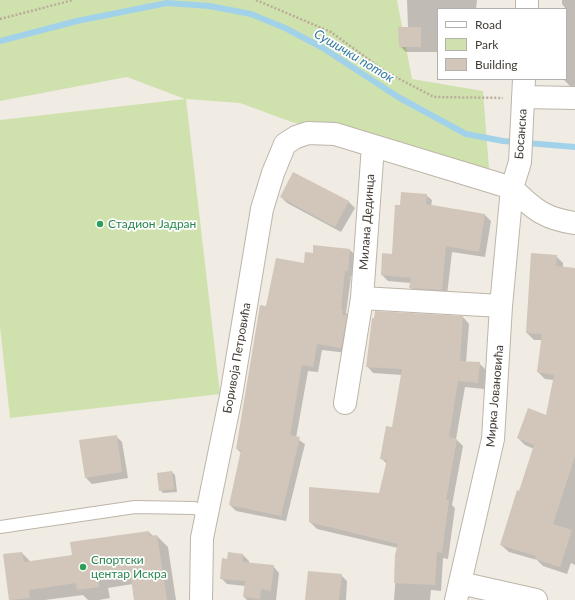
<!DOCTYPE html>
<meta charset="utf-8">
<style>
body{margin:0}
#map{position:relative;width:575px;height:600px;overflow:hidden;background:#f0ebe3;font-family:Lato,sans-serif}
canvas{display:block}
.legend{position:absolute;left:437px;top:8px;width:130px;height:72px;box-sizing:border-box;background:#fff;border:1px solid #b3b1ae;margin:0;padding:5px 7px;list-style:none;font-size:12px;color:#413b34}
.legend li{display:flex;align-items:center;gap:8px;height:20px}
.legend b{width:20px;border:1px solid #b3b1ae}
</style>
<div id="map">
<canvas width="575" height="600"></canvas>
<ul class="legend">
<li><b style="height:5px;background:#fff"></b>Road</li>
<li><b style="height:11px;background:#cfe2ae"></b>Park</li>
<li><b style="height:11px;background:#d1c6b9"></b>Building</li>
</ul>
</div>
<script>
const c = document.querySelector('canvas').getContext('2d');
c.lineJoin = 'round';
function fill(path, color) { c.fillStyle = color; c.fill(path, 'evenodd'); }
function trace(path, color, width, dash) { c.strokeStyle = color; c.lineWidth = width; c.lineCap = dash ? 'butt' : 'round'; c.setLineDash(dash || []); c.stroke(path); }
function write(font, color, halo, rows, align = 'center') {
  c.font = font + ' Lato,sans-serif'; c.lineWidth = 3.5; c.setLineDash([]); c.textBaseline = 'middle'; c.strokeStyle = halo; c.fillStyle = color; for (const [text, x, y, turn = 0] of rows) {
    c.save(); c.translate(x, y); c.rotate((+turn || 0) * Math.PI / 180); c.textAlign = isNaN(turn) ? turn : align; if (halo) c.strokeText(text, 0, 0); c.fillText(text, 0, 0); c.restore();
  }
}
const green = new Path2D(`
 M0,0H397L412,79L483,91L490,182L289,121L240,103L186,99L220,394L10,418L0,327V120L185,99L127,77L0,101Z`);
const shadow = new Path2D(`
 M407,0H477L476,9H438V52H406L400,46L408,28Z
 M562,0H575V86H570L564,80L566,79V9L562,4Z
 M294,173L349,202L355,208L341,232L287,203L281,197Z
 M426,195L432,200L431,206L485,215L491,221L485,257L452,252L447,295L416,294L411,288V283L388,281L382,275L392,255L401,206Z
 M350,250L356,256L353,277L351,276L346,313L349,316L347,353L322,350L318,372L308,371L296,438L305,444L286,521L236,511L230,505L241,453L237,449L261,306L267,307L313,254Z
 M556,256L563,263V268L575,269V565L571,563L567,574L543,566L537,560L509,552L501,545L534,449L525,445L518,438L547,416L554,380L545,379L538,372L542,340H534L527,333Z
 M376,312L463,317L469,324L466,362L479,363L486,370L484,389L465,387L456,439L463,446L452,505L455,508L448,559L443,558L441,591L431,590L430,600H394L398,548L317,529L310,522L380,494L387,464L381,458L393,428L402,375L373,373L367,366Z
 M116,436L122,442L128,478L92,484L86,478Z
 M172,472L175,475L177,492L163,493L160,490Z
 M149,532L153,536H157L168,547L176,600H135L133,584L108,588L110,598L99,600H88L83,595L45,600H10L4,555L22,553L31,562L73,556Z
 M243,555L249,561V564L273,566L279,573L276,600H247L244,597L245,586L227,584L221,578L228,560Z
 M341,575L347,581L346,600H306Z`);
const stream = new Path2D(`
 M0,41L77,21L167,3L209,6L251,14L285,28L323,48L398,97L466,134L503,141L575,147`);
const building = new Path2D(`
 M398,27H421V47H399Z
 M293,172L349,201L335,227L280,197Z
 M401,192L427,194L426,204L485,214L479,252L446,246L442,290L409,288L411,278L381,275L382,253L392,254L395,205H400Z
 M313,245L350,249L348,271H345L341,309H343L342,315H347L341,348L317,344L313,367L302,365L290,435L300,437L281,516L229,505L241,450L236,449L260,305L266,306L276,258L304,263L305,252L313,253Z
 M531,253L557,255L556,266L575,268V456L553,524L572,530L560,567L535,559L536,556L500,545L517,490L519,491L534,445L517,438L528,408L546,415L554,375L537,372L542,334L526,333Z
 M375,311L463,316L460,361L480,362L478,383L458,381L449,437L457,439L446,500H449L442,553L437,552L435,585L394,583L395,555L398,544L309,522V487L379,493L387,460L380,459L386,426L392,427L402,369L366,367L372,318H374Z
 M117,435L122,472L85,478L79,440Z
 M172,471L174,489L159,491L157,473Z
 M149,531L150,536L157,535L167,600H134L130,572L98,577L99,587L77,590L76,583L29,590L30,598L9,600L3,554L22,552L24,562L72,555L70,542Z
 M228,552L243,554V562L274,565L271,591L261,589L260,599L243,597L245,581L220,579L222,558L227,559Z
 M308,571L342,574L339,600H305Z`);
const path = new Path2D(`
 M256,0L331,32L386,72L434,97L503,98
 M0,19L73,0`);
const service = new Path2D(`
 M0,527L135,507L194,508L207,512`);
const minor = new Path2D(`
 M527,9V0
 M523,97L575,98
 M373,146L362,298L501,306
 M345,403L362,298
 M460,583L536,600
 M201,600L202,538L231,396L262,209L273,173L285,144L296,137L308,133L335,134L512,188C533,209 545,219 575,223
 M456,600L493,439L501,306L512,188L520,162L524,79`);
const markers = [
 [100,224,4,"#2e9e5b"],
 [83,567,4,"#2e9e5b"]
];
const streetNames = [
 ["Босанска",521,134,-86],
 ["Милана Дединца",367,222,-86],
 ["Боривоја Петровића",237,358,-80],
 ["Мирка Јовановића",495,396,-85]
];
const leisureNames = [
 ["Стадион Јадран",108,224],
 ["Спортски",91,560],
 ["центар Искра",91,574]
];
const waterNames = [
 ["Сушички поток",354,56,31]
];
fill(green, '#cfe2ae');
fill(shadow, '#0003');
trace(stream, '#a2d2ea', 6);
fill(building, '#d1c6b9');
trace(service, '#beb5a9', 14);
trace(minor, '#beb5a9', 24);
trace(path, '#bbac99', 2.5, [2, 2]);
trace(service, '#fff', 12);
trace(minor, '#fff', 22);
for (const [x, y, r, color] of markers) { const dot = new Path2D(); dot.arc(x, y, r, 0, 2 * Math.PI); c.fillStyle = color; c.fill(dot); trace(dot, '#fff', 1.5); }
write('12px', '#413b34', '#fff', streetNames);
write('12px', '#27864d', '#fff', leisureNames, 'left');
write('italic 13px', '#33799e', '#fff', waterNames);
</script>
